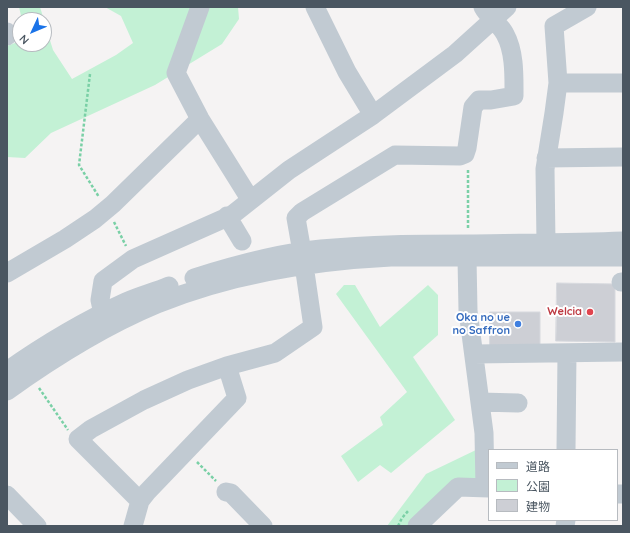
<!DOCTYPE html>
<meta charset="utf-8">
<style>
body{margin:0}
#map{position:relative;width:630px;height:533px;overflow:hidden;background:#f5f3f3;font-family:Quicksand,"Noto Sans JP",sans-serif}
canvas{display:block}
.frame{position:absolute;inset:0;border:8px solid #4a5661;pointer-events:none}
.legend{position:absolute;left:488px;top:449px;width:130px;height:72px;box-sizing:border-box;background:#fff;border:1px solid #b7bbc0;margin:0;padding:5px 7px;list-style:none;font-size:12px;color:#4a5661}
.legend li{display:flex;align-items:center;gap:8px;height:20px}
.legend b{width:20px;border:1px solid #b7bbc0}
.north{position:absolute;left:12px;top:12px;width:40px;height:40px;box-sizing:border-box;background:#fff;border:1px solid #b7bbc0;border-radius:50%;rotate:226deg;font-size:11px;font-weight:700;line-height:16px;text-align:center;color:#4a5661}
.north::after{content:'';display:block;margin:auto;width:14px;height:18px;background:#1a73e8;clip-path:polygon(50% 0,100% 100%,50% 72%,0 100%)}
</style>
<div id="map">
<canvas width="630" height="533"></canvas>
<div class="frame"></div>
<ul class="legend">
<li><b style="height:5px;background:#c1cad2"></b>道路</li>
<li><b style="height:11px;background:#c3f1d5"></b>公園</li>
<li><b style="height:11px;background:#cdcfd5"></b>建物</li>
</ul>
<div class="north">N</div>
</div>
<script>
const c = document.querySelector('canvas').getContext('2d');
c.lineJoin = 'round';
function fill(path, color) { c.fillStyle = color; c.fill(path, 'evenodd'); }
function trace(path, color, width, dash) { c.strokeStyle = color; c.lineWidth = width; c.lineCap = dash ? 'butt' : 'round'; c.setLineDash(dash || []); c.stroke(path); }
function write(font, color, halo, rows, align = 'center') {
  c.font = font + ' Quicksand,sans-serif'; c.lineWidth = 4; c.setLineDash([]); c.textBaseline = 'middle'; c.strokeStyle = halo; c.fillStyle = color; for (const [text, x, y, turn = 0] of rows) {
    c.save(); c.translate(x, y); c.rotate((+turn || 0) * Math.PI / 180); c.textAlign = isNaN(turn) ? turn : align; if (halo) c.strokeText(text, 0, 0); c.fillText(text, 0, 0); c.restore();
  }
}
const green = new Path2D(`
 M19,7H40L44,20H22Z
 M105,7H238L239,19L222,44L155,85L51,133L25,158L7,157V46L20,41V44H44V21L53,50L72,79L116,55L133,43L121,16Z
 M344,285H355L380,327L428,285L438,295V335L413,357L455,420L391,473L380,465L358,482L341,456L383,425L380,417L407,392L336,294Z
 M478,449L477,479L411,526H387L426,474Z`);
const building = new Path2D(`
 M557,283L615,284V342L556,341Z
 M490,312H540V347H490Z`);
const path = new Path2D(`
 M90,74L79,165L99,197
 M114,222L126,246
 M468,228V169
 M39,388L68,430
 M197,462L216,481
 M398,526L402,518L409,510`);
const minor = new Path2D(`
 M200,7L176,73L200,119L250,199
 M315,7L347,72L373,115
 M7,32L8,35L7,36
 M558,83H623
 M546,158L623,157
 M227,216L242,241
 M546,243L545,169L554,113L558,83L554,26L587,7
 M302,252L296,218L302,212L395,155L460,156L465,154L467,148L473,107L479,100H491L514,96C514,77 515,52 505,34C500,24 488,17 483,7
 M467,258L468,311L484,433L485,488
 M7,273L65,239L95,219L113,204L200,119
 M194,278C235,265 278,253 321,249C370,244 419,244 469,244C520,243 572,243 623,241
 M621,282H623
 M103,314L100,300L103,281L133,259L232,215L289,170L373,115L455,54L507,7
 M474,354L623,352
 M7,371C44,345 84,321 126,302C139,296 155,292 169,286
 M7,391C53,358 104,326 157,304C231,274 311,261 391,257H623
 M480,402L518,403
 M566,450L567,353
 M226,492L231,493L263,526
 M617,494H623
 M7,495L37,526
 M140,501L147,492L237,398L227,366
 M133,526L140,501L78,439L91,429L144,400L188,380L227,366L275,353L313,327L304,265
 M417,526L458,487L489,488
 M565,526L566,520`);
const markers = [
 [590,312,4,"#e0444e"],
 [518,324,4,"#3f7fe0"]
];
const healthNames = [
 ["Welcia",582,312]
];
const shopNames = [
 ["Oka no ue",510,318],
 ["no Saffron",510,331]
];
fill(green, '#c3f1d5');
fill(building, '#cdcfd5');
trace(building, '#d7d9de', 1);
trace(path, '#7ad0a6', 2.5, [3, 2]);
trace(minor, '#c1cad2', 19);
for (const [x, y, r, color] of markers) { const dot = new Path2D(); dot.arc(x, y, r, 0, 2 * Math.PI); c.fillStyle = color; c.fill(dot); trace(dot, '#fff', 1.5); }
write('bold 11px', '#be3a42', '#fff', healthNames, 'right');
write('bold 11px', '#366cbe', '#fff', shopNames, 'right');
</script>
